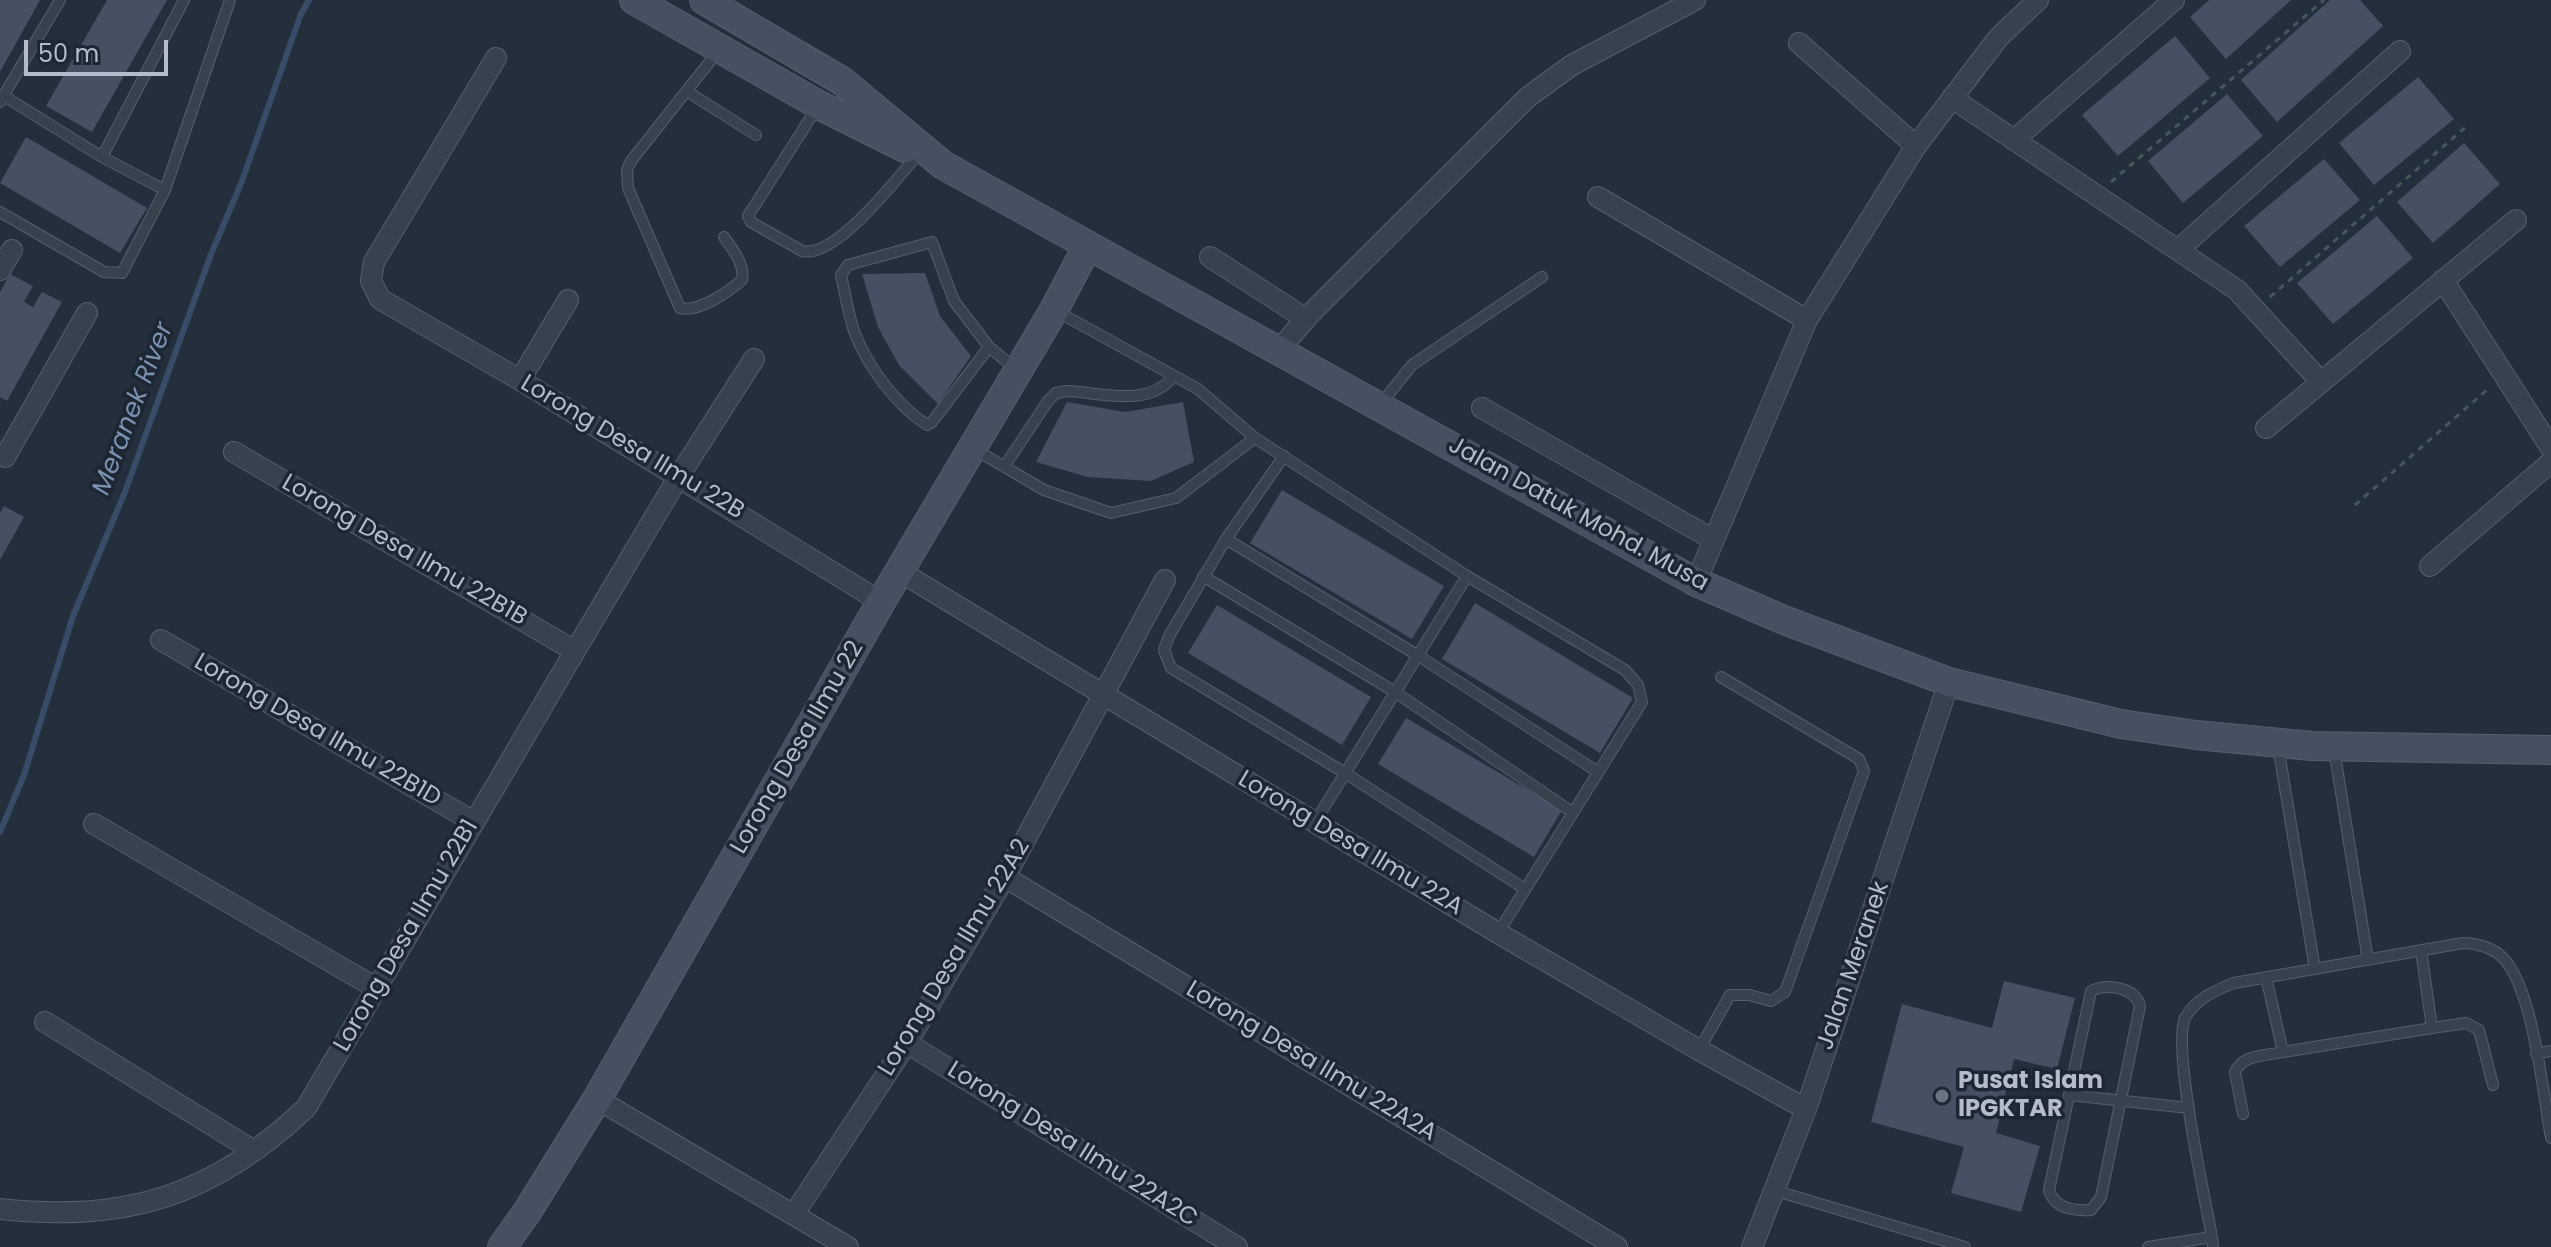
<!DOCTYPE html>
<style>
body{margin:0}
#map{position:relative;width:2551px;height:1247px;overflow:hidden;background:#242f3e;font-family:Poppins,sans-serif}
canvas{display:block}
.scale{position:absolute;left:24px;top:40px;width:144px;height:36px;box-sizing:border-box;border:4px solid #b4bcc9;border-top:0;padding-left:10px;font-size:24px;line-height:28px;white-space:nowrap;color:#b4bcc9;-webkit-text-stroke:6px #1d2633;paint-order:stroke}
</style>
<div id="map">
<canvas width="2551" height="1247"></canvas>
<div class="scale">50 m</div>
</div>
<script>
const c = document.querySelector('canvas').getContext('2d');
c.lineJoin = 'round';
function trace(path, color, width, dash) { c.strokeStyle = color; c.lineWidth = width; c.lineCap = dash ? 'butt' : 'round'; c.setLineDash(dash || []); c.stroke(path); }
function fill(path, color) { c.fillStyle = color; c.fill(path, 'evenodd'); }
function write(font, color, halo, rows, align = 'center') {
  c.font = font + ' Poppins,sans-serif'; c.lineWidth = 7; c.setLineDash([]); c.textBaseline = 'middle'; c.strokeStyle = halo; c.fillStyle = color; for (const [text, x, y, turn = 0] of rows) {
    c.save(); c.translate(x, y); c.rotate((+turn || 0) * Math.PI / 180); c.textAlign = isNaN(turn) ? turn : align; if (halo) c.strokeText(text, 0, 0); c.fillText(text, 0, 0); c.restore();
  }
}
const stream = new Path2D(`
 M0,832L24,775L73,616L125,492L210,257L242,181L301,14L309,0`);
const building = new Path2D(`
 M0,0H40L0,72Z
 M107,0H167L92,132L46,106Z
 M2209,0H2291L2226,59L2190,17Z
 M2330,0H2360L2383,26L2277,122L2241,80Z
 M2175,36L2210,78L2118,156L2082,115Z
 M2418,77L2454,119L2374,185L2339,143Z
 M2227,94L2263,136L2183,203L2148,161Z
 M26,137L147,208L120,253L0,183Z
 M2464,143L2500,184L2433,243L2397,202Z
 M2324,159L2360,200L2280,267L2244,226Z
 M2377,216L2413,258L2333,324L2297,283Z
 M925,273L940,316L971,356L938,404L899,365L878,327L862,274Z
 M10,274L33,286L24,302L33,307L42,292L62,302L7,401L0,397V292Z
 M1067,402L1125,412L1183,402L1194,462L1151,481L1088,477L1036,462Z
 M1282,490L1444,586L1412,639L1250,543Z
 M4,506L24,517L0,560V513Z
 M1475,603L1633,698L1600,753L1442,659Z
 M1217,605L1371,697L1342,745L1188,653Z
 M1406,718L1562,810L1534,857L1378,764Z
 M2004,981L2075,998L2057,1069L2014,1059L1996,1133L2040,1146L2021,1212L1951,1193L1964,1147L1871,1122L1902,1004L1992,1028Z`);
const path = new Path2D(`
 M2111,182L2324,0
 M2270,297L2468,125
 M2355,505L2488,389`);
const lane = new Path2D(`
 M719,50L631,161L627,170L628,188L680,308C698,313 728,292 742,280C745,264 733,250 724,237
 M688,92L756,135
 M4,96L102,157L165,190
 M0,102L60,0
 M818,106L748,216L751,222L802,251C835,259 897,179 918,154
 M102,157L184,0
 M0,212L104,272L122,273L165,190L230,0
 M1058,312L1198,389L1255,438L1467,576L1625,670L1638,685L1642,702L1498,933
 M989,347L932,422L927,425C896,405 867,366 854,331C848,313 845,293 841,275L848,265L932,242L954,301L989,347L1016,369
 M1380,405L1412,365L1542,277
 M974,449L1044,490L1111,513L1176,498L1255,438
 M1284,456L1226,539L1169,636L1164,650L1171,668L1345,773L1525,889
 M1004,467L1048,401L1056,393L1067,391C1104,393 1148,408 1174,376
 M1226,539L1417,655L1598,772
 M1203,576L1395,692L1572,812
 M2278,746L2315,969
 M2334,749L2368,960
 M1315,822L1467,576
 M2266,977L2283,1052L2432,1028L2421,950
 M2432,1028L2466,1023L2479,1030L2493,1085
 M1699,1050L1730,995H1749L1771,1001L1785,992L1864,771L1859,759L1721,677
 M2536,1054L2551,1051
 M2069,1095L2049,1190C2054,1209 2074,1211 2091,1210L2101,1197L2140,1006C2135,987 2107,983 2091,991L2069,1095L2189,1108
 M2243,1114L2235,1072C2243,1054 2266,1056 2283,1052
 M1773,1190L1965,1247
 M2212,1237C2205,1199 2172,1046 2185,1018C2195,999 2216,990 2234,983L2463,943C2476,943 2494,948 2503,958C2533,988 2543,1094 2551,1138
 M2148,1247L2212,1237L2213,1247`);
const street = new Path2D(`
 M1799,43L1916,146
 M496,58L374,262L371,281L380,299L520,380L881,602
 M1952,98L2237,290L2321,382
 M2014,140L2174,0
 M1598,197L1807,320
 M2178,250L2400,51
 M1210,257L1306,319
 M0,270L12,250
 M2443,280L2551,448
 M1278,351L1309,315L1528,97L1572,65L1695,0
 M520,380L568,300
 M1482,408L1714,540
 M2266,428L2516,220
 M234,452L575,651
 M5,457L87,313
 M2430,566L2551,462
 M899,571L1498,933L1699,1050L1806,1109
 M1696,582L1807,320L1916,146L1998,38L2038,0
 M161,640L474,822
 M94,824L376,988
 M1005,877L1617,1247
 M45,1022L254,1151
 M907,1043L1237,1247
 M597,1099L848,1247
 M0,1209C125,1223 213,1196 306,1108L575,651L679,476L754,359
 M794,1214L907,1043L1005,877L1165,580
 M1752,1247L1806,1109L1949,682`);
const secondary = new Path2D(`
 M634,0L819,105L905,148
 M704,0L842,81L943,165L1696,582L1784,620L1949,682L2121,724L2196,735L2312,746L2551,750
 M502,1247L527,1212L597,1099L881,602L1054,310L1088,245`);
const markers = [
 [1942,1096,8,"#6b7280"]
];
const streetNames = [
 ["Lorong Desa Ilmu 22B",632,448,31],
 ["Jalan Datuk Mohd. Musa",1578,515,29],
 ["Lorong Desa Ilmu 22B1B",404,551,30],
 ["Lorong Desa Ilmu 22B1D",317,731,30],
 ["Lorong Desa Ilmu 22",798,748,-60],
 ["Lorong Desa Ilmu 22A",1350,844,31],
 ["Lorong Desa Ilmu 22B1",407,936,-60],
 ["Lorong Desa Ilmu 22A2",955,958,-59],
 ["Jalan Meranek",1854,966,-71],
 ["Lorong Desa Ilmu 22A2A",1311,1062,31],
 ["Lorong Desa Ilmu 22A2C",1072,1145,32]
];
const poiNames = [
 ["Pusat Islam",1958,1082],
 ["IPGKTAR",1958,1110]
];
const waterNames = [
 ["Meranek River",134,409,-69]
];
trace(stream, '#394c67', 6);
fill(building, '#455162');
trace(lane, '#565f6c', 12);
trace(street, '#565f6c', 22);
trace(secondary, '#565f6c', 30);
trace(path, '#44595c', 3, [6, 6]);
trace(lane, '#38414e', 10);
trace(street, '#38414e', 20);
trace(secondary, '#465061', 28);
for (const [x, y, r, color] of markers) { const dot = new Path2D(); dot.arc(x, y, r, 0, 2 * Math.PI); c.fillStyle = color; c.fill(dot); trace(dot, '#1d2633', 3); }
write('24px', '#b4bcc9', '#1d2633', streetNames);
write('bold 24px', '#b4bcc9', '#1d2633', poiNames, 'left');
write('italic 26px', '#7c92b1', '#1d2633', waterNames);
</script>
